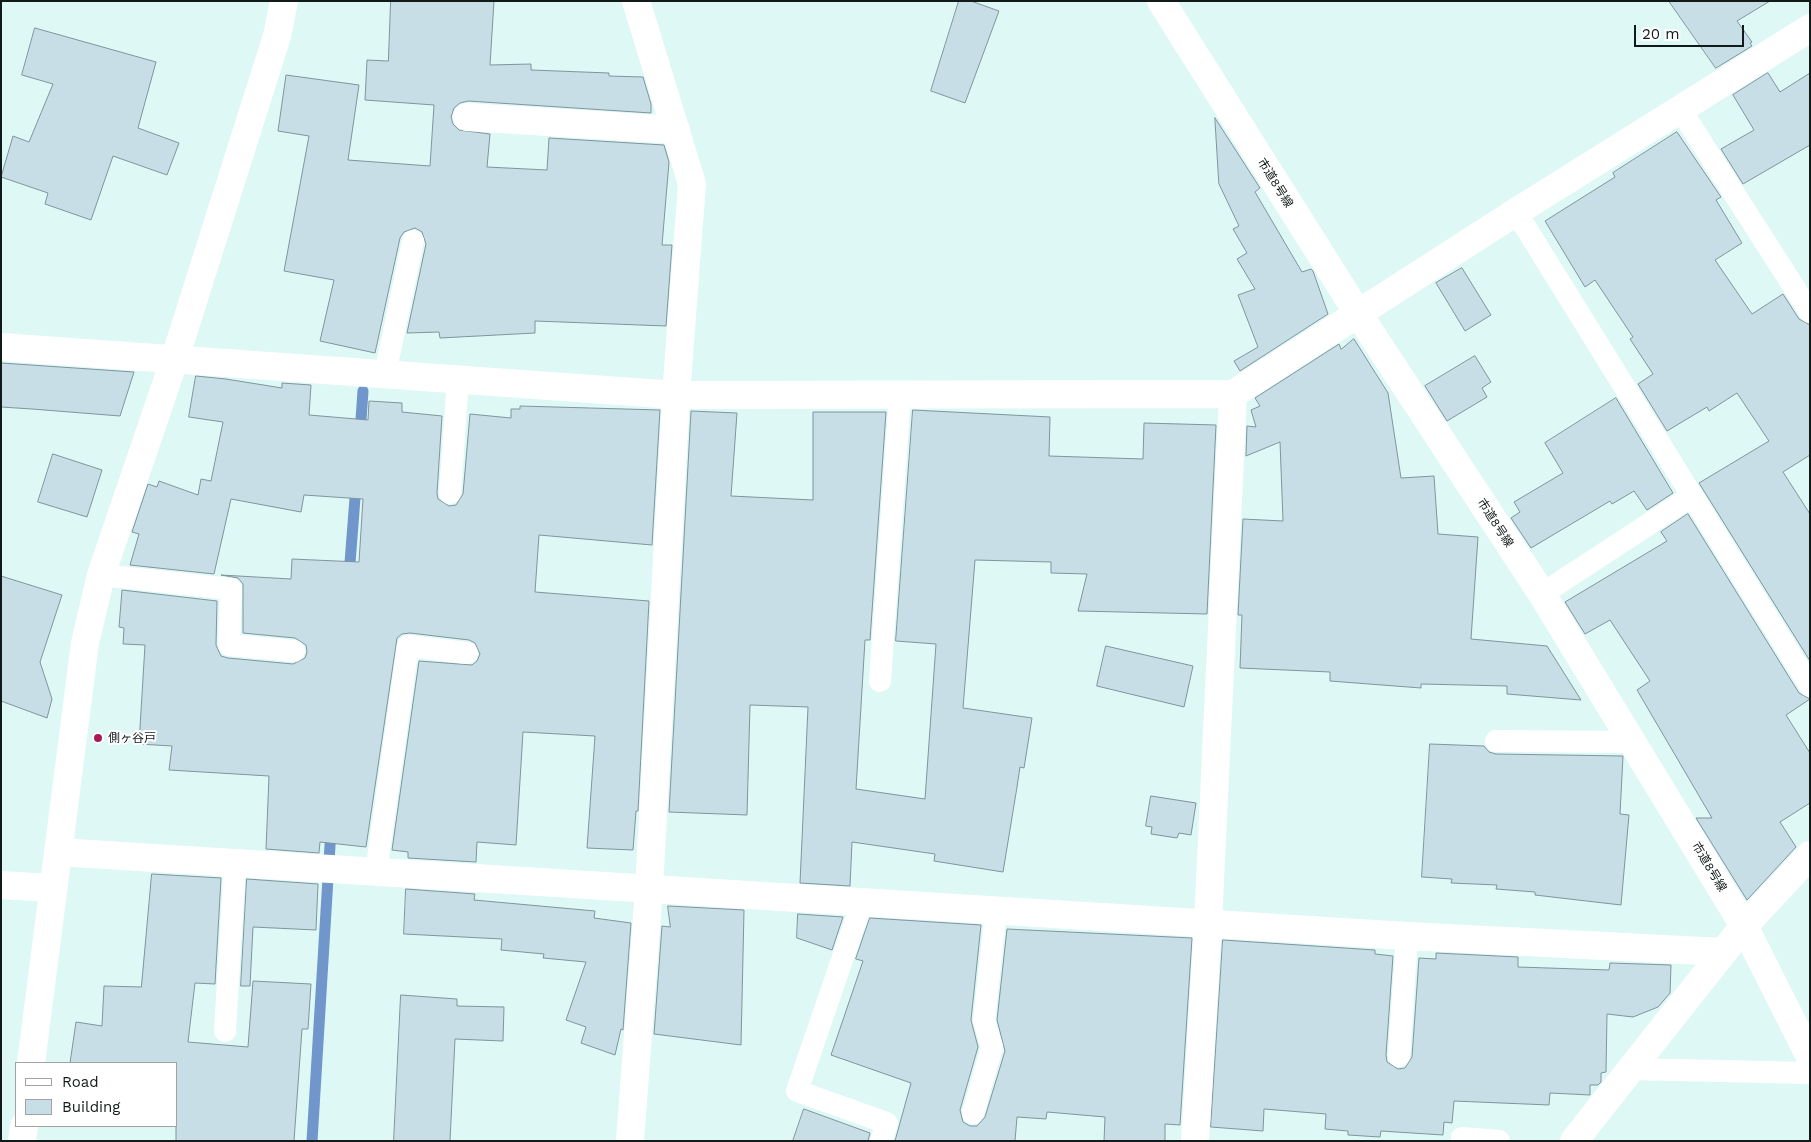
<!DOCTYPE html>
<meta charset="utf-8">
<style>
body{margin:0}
#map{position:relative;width:1811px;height:1142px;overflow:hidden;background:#def8f5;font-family:"Work Sans",sans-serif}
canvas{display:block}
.frame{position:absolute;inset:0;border:2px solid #111a19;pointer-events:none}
.legend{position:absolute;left:15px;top:1062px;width:162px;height:65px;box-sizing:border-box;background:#fff;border:1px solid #a0a3a3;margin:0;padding:6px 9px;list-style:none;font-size:15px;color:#111a19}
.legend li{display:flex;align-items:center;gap:10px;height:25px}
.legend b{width:25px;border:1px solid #a0a3a3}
.scale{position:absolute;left:1634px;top:25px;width:110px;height:22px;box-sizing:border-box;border:2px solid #111a19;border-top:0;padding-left:6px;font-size:15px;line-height:18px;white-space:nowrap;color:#111a19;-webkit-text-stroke:4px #fff;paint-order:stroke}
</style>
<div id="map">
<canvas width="1811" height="1142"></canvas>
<div class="frame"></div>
<ul class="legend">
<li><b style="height:6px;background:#fff"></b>Road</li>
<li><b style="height:14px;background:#c7dee7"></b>Building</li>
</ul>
<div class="scale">20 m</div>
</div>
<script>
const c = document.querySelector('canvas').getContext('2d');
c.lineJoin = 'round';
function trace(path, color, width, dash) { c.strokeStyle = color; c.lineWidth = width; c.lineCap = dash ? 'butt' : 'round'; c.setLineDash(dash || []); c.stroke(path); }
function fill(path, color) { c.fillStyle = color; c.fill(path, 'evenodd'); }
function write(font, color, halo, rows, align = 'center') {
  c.font = font + ' "Work Sans","Noto Sans JP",sans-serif'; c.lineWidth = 4; c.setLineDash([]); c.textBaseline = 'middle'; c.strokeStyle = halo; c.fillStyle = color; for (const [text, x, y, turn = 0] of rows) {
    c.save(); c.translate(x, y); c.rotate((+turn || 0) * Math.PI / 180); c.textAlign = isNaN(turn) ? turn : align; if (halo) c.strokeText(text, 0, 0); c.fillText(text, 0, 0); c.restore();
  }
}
const stream = new Path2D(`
 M360,434L363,391
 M349,576L356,485
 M312,1141L331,829`);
const building = new Path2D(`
 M391,1H494L490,65L531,64V70L609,73V76L643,77L651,104V113L468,101L460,103L454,108L451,117L453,124L459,130L490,134L487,167L547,170L549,138L664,145L669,162L662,245H672L666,326L535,321V333L440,338L439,332L407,333L426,244L422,232L415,228L404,232L400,238L375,353L320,341L334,280L284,271L309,136L278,131L286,75L359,85L348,160L430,166L434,105L365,100L367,60L388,61Z
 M959,1H971L999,11L965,103L931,91Z
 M1669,1H1770L1737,21L1752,42L1750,43L1752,46L1716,68Z
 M35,28L156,62L138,128L179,143L167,175L113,156L91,220L45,204L48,193L1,177L13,136L29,142L53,84L22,75Z
 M1768,73L1780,92L1810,73V145L1743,184L1721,149L1754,130L1733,95Z
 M1215,118L1260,188L1255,192L1302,272L1311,269L1313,271L1328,314L1240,371L1234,361L1258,347L1238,295L1255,289L1237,259L1247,253L1233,229L1239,226L1219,184Z
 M1677,132L1721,197L1716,200L1742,243L1715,260L1752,314L1783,294L1799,319L1810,325V455L1783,472L1810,514V661L1699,483L1769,441L1737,393L1709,411L1707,407L1667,431L1638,384L1653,374L1630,339L1633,337L1595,280L1585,287L1545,221L1615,177L1613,173Z
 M1462,268L1491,315L1465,331L1436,283Z
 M1354,339L1388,393L1401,478L1434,476L1438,534L1478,537L1471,639L1547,646L1581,700L1507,694V686L1421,684V688L1330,681V672L1240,668L1242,615H1238L1243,519L1283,521L1280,442L1246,456L1247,426L1256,427L1251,410L1260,406L1255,398L1339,344L1341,349Z
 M1475,356L1491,382L1482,388L1487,397L1447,421L1425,386Z
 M1,363L134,372L120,416L32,409L1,407Z
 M196,376L226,379L282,388V383L311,385L309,415L368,420L369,401L402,403V412L442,416L437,493L438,499L449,506L456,505L463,494L470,414L511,418V409H520V406L660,410L652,545L539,535L535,592L649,601L638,811H636L633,850L587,848L595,736L523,732L516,845L477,842L476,862L408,858V852L392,850L419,661L472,665L477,661L480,654L475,643L469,640L410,633L402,634L397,638L366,847L320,842L319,853L266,849L269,776L169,770L172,746L139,744L145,645L123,644L124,628L119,627L122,590L217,601L216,645L221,656L228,658L293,664L305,658L307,652L306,645L295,638L243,633V584L238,578L221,575L291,579L292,559L359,562L363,499L304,495L301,512L231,499L214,574L130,565L139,534L132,532L148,484L157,487L159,481L198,495L201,479L211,481L223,422L189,417Z
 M1616,398L1673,493L1647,510L1634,491L1612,504L1610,501L1531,548L1511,518L1520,512L1514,502L1563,473L1545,443Z
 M913,410L1050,417L1049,456L1143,459L1144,423L1216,425L1207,614L1078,611L1087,574L1051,573V562L975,560L963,708L1032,718L1024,768L1020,767L1017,787L1003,872L934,861L935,854L852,842L850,886L800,883L808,707L750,705L747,815L669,812L691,411L737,413L731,496L813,500V412H886L870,640H865L856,789L925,799L936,644L896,641Z
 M53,454L102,470L87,517L38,502Z
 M1688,514L1799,693L1810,699L1786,715L1810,753V803L1780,822L1796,847L1747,900L1696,818H1712L1637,690L1650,681L1610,620L1585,634L1565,602L1667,541L1661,532Z
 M1,576L62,595L40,662L52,699L47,718L1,701Z
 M1106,646L1193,666L1184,707L1097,686Z
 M1430,744L1484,746L1489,752L1496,754L1623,756L1620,814L1629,815L1621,905L1535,895V892L1496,889L1497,885L1451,883L1452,879L1422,877Z
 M1151,796L1196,803L1191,835L1179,833L1177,838L1151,834L1152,827L1146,826Z
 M152,874L221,878L215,984L195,983L188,1042L248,1047L253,981L311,984L308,1029H302L294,1141H176V1063H70L76,1022L102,1026L104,986L141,987Z
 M247,879L318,884L316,930L253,927L250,986H241Z
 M406,889L475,894L474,900L595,911L594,918L631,923L623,1030L621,1029L615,1055L581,1043L586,1027L566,1020L586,962L543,958L544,954L501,950L502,939L404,934Z
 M668,906L744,910L741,1045L654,1034L662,926L670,927Z
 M798,914L843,917L832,950L797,938Z
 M870,918L981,925L971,1020L978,1047L960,1110L963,1122L970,1126H977L985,1117L1005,1051L997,1020L1007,929L1192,938L1180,1125L1165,1124V1141H1104L1105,1117L1047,1112L1046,1119L1017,1117L1015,1141H895L911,1083L831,1055L863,961L856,959Z
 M1223,940L1375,950V954L1393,956L1386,1055L1387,1062L1398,1069L1405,1068L1412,1057L1419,958L1436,959V953L1518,957V967L1609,970L1610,963L1671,965L1670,993L1658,1007L1633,1017L1607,1014L1606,1072L1601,1073V1082L1598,1085H1590V1095L1550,1093L1549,1105L1454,1101L1452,1123L1444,1122L1443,1135L1381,1131L1380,1137L1348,1135V1131L1325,1129L1326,1114L1264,1109L1263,1131L1211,1127Z
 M401,995L457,999V1006L504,1007L503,1041L455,1039L450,1141H394Z
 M804,1109L870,1133L868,1141H793Z`);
const service = new Path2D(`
 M1680,109L1810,312
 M1516,212L1810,686
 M385,374L413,241
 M450,493L458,379
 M101,575L231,589L229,645L294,651
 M1542,594L1692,496
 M880,681L900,395
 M1496,741L1633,742
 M376,872L408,646L467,653
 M862,902L797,1091L887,1123L881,1141
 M225,1031L235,863
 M1399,1056L1407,936
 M1629,1069L1810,1073
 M973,1113L992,1047L984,1021L996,910
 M1462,1138L1499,1141`);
const minor = new Path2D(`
 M1161,1L1359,315L1542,594L1744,926L1810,1057
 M467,117L676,130
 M1,347L676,395L1233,394L1516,212L1810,28
 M58,852L1407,936L1723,952
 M1,885L53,888
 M630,1141L649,889L676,395L692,184L636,1
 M1195,1141L1208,924L1233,394
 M1574,1141L1744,926L1810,855`);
const tertiary = new Path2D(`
 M31,1063L85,643L101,575L175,358L277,36L284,1
 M22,1141L24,1126`);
const markers = [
 [98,738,5,"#a81959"]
];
const streetNames = [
 ["市道8号線",1275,183,58],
 ["市道8号線",1495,523,57],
 ["市道8号線",1709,867,59]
];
const poiNames = [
 ["側ヶ谷戸",108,738]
];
trace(stream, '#7096cc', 11);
fill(building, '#c7dee7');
trace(building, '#7f949c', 1);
trace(service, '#fff', 22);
trace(minor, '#fff', 28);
trace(tertiary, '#fff', 28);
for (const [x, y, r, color] of markers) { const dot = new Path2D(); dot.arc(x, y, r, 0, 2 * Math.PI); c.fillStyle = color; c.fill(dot); trace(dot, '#fff', 2); }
write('12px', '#111a19', '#fff', streetNames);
write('12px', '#111a19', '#fff', poiNames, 'left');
</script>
